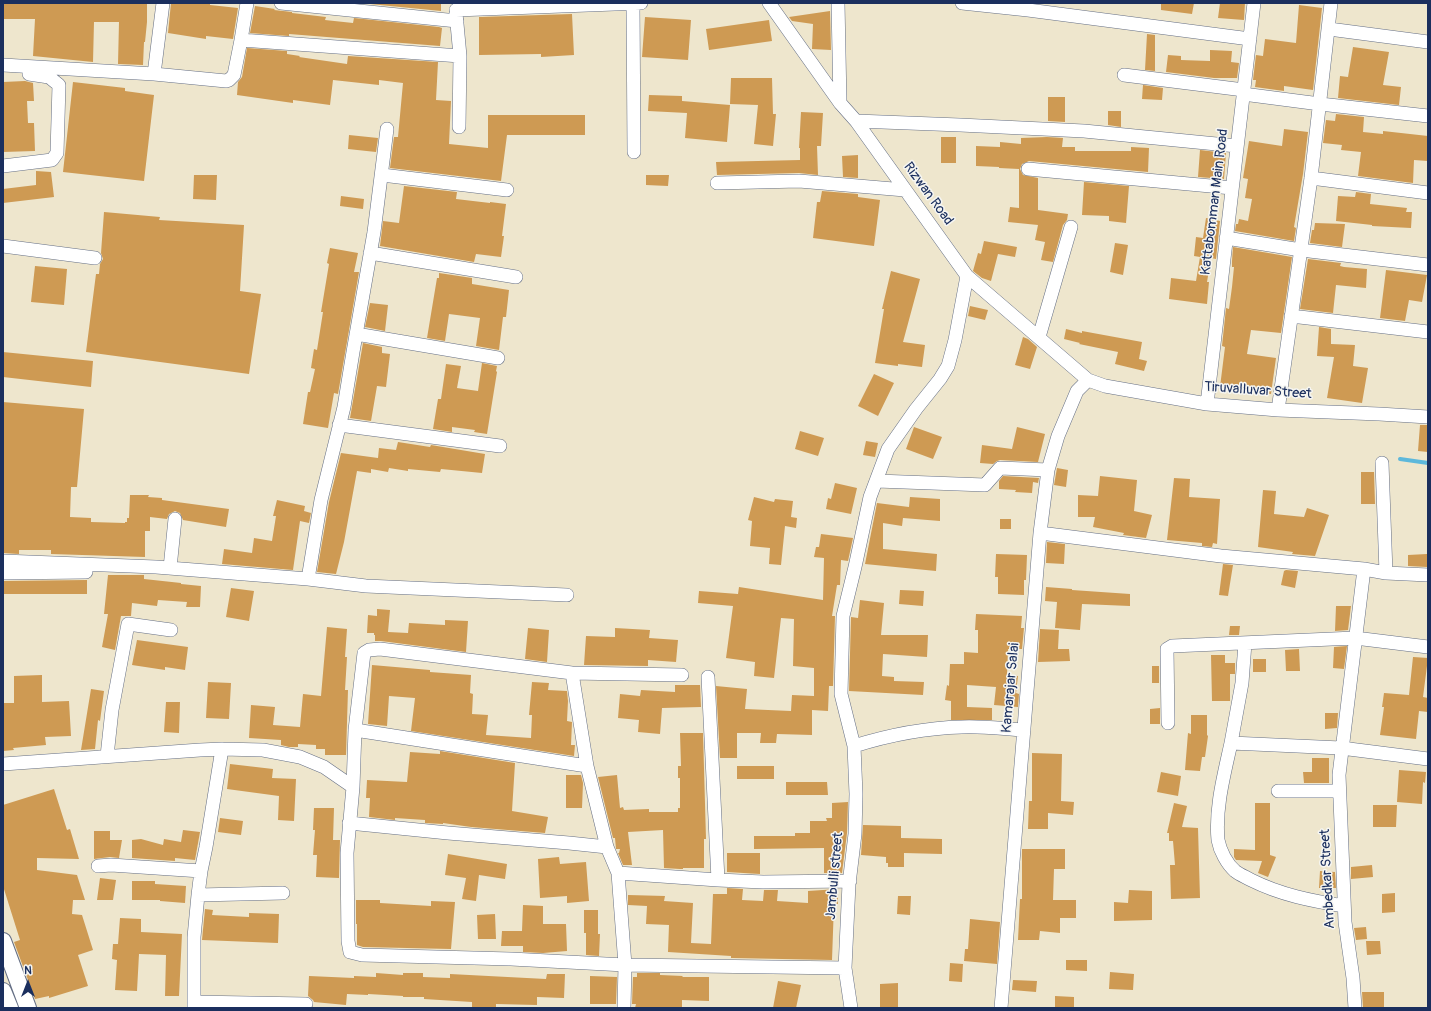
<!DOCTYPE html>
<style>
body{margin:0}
#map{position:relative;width:1431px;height:1011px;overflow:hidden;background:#eee6cd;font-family:Pangolin,sans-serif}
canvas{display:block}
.frame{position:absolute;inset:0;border:4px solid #1b2f5e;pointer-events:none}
.north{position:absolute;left:8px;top:963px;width:40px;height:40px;-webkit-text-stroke:3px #f6f6f2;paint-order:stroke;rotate:0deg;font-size:11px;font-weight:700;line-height:16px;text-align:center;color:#1b2f5e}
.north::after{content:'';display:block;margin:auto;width:14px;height:18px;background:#1b2f5e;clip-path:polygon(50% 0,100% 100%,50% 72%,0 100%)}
</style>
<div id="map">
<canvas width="1431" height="1011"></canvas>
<div class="frame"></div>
<div class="north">N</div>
</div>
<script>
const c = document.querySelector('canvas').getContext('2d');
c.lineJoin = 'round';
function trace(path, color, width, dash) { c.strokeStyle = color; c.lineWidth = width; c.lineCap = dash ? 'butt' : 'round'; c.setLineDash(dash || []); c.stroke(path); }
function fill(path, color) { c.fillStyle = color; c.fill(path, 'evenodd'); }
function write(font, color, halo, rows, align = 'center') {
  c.font = font + ' Pangolin,sans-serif'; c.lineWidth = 3; c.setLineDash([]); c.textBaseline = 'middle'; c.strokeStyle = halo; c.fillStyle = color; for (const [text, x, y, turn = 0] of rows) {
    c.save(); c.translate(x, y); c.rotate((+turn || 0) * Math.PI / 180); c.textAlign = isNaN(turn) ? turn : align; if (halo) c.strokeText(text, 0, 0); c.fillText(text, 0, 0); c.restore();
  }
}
const stream = new Path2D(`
 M1400,459L1428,463`);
const building = new Path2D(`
 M3,3H147V22L145,42H144L143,65L118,64L119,22H94L93,62L33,56L35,19H3Z
 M171,3H210V5L238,8L233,39L206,36V39L168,33Z
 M360,3H441V11Z
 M1161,3H1194L1192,14L1161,10Z
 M1220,3H1245L1244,20L1218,18Z
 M1299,5L1322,8L1313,90L1284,86V91L1255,87L1256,80H1253L1256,55L1263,56L1265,39L1296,43Z
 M255,6L275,9L274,10L292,12V13L326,17L325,20L353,23L354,18L439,27L442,28L440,46L289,34V36L250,33Z
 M830,11L831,50L812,49L813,24L792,21L789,17Z
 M572,14L574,55L541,57V54L479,55V17Z
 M645,17L691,20L688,60L642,57Z
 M769,20L772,41L709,50L706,29Z
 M1147,34L1155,35V71L1145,70Z
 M1353,47L1389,52L1383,85L1401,87L1399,105L1338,98L1340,76L1348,77Z
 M247,48L287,51V54L300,56L299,57L347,64L348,56L438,62L436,100L451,101L449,144L488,148V115H585V135H507L501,181L390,168L394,137H398L403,83L379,80V85L333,80L330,105L293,100V103L237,95L238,82L242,77Z
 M1210,50L1232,51L1231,62L1239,63L1237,78H1214L1166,72L1168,55L1181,56V60L1210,61Z
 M731,78H772L773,114H776L773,146L754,144L758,105L730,104Z
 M25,81L33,83L34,101H27L28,123H34L35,151L3,152V82Z
 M73,82L125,88V91L154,95L144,181L63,172Z
 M1143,85L1163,88L1162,100L1142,99Z
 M649,95L682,96V101L730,105L727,142L685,138L687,113L648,111Z
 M1048,97H1065V122L1048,121Z
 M1108,111H1121V127L1108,125Z
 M801,112L823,113L821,146H817L818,175L799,173L717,175L716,162L800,160V148H799Z
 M1336,114L1364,117L1363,132L1383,134V131L1428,136V161L1414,160L1413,183L1358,176L1361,152L1341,150L1342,145L1323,143L1326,120L1335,121Z
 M1284,129L1308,132L1303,174L1294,227L1296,228L1294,241L1235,231L1236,224H1238L1239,219L1248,221L1252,199L1245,198L1248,179L1243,178L1249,141L1282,146Z
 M349,135L378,138L376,152L348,149Z
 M941,137H956V163H941Z
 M1047,137L1063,138L1062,147H1075V151H1131V147L1149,148L1148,172L1029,161L1022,164L1020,169L1023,175L1038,178V210L1068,214L1067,220L1063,225L1053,262L1041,260L1045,242L1035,240L1038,225L1008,222L1010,207L1019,208V169L999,168V167L976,166V146L1000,147V142L1021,144V138Z
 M1200,150L1226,153L1224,179L1198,177Z
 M858,155V178L843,177L842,156Z
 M36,171L51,172L54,197L3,203V189L36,185Z
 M194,175H217L216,200L193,199Z
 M646,175H669L668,186L646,185Z
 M1084,182L1129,186L1126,223L1109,221V216L1082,215Z
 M404,186L457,192L456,199L490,203V202L506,204L502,236H504L501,257L476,254L474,262L380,246L383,221L399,223Z
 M822,191L858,194V197L880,200L874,246L813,238L817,202H820Z
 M1356,192L1371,194L1370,204L1407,208L1406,212H1412L1411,228L1372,226V225L1336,221L1338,196L1355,197Z
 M341,196L364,199L363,209L340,206Z
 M104,212L160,217L159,220L244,225L240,291L261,294L249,374L86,352L96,274H99L100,264L103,259L101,253Z
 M1206,218L1220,221L1216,259L1211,258L1207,282H1209L1207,304L1169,299L1171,278L1196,281L1200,257L1194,256L1196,237L1203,238Z
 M1315,223L1345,224L1342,247L1310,243L1312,230H1314Z
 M984,241L1017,247L1015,257L998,254L991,281L982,278L973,271L978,253L981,254Z
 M1115,243L1128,245L1123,275L1110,272Z
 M1233,247L1292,257L1281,333L1251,330L1247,354L1276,358L1271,394L1220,387L1225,347L1222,346L1226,308L1229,309L1232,287L1234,267H1232V261Z
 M330,248L358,253L354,272H359L338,394L334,393L328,428L303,424L308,392H310L315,369L311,368L314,349L317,350L323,312H321L329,264L327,263Z
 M1308,259L1341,263L1340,266L1344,267L1367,269L1366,288L1336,285L1333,313L1300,309Z
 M35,266L67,269L64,305L31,302Z
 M1386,270L1427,275L1422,302L1409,300L1405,321L1380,318Z
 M891,271L920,279L903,342L925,345L922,367L898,364V366L875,363L884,309H882Z
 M439,273L472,278V284L509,290L506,317H503L499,350L476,346L480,318L449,314L445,341L427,338L437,278H439Z
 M370,303L388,305L385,331L365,327Z
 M970,306L988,310L985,320L968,316Z
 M1319,327L1331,329V344L1355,345L1353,366L1368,368L1362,403L1327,398L1334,357L1317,356Z
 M1066,329L1082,333V331L1142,342L1139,359L1147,361L1144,371L1115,364L1118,352L1079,344L1080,343L1064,339Z
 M1023,337L1028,339L1037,347L1030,369L1015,365Z
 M363,343L382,347V353L390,354L386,387L377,386L371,421L350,418Z
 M3,352L93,361L91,387L3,377Z
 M482,363L497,366L496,371L497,372L487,434L474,432L475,430L452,427V432L433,429L438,399H441L446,364L461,366L457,388L478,391Z
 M874,374L894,383L878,416L858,406Z
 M3,402L84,409L77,487H71L70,517L91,518V522L125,523V522H127V518H129L130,495H149L148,497L162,498V500L229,509L226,527L183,520L180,513L175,511L169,514L167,519L150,517V531H145V557L51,554V550H19V554L3,553Z
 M1420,425H1428V452L1418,451Z
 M914,427L942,437L933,459L906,449Z
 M1017,427L1045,434L1038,462L1000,460L997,461L993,464L980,463L982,445L1012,449Z
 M800,431L824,438L818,456L795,449Z
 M866,441L878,443L875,457L863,455Z
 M398,442L430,447L431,445L485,454L482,473L441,469L440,472L408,469V471L389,468L388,472L371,469V473L357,471L344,542L336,574L317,572L329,502L341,453L378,458L379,448L396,450Z
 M1057,468L1068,470L1066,487L1054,485Z
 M1361,472H1374L1375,504H1361Z
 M1003,476L1039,478L1038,483L1033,482L1032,493L1015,492L1016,490L999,489V481Z
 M1100,476L1137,480L1134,511L1152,515L1146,538L1123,535L1124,533L1093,527L1095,517H1078V495L1098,496Z
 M1174,478L1190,479L1189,497L1220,499L1217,544L1213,543L1212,547L1202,546V543L1167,540Z
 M835,483L857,488L851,514L826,509L828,498L831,499Z
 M1263,490L1276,491L1274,514L1304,517L1307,508L1329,515L1315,556L1292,554L1293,552L1258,547Z
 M754,497L774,502L775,499L793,501L791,517L797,518L796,528L785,526L781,565L769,564L770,548L750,546L752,521L748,520Z
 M910,497L940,499V521L903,518L902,526L883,523V549L937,554L936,571L865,564L877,503L909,507Z
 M277,500L305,506L304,511L311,513L309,523L300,521L293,570L222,564L224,549L252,553L254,538L272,541L276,516H273Z
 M1000,519H1011V529H1000Z
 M821,534L853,538L848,561L841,560L840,585H837L832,616H835L833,686H829L828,711L812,710V735L777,734L776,743H760L761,733H737V758H720L716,686L747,689L745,709L791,711L792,695L814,696V668L793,666L794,619L781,618L774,678L754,676L755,662L726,658L733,606L698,603L699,591L738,594L739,587L823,600L824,558L814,557L816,547H819Z
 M1047,542L1065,544L1064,564L1046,563Z
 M996,554L1027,555L1026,580H1024V595L998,594V577H995Z
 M1427,554V567L1408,566V555Z
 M1223,564L1233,565L1228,596L1219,595Z
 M1286,570L1298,571L1295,588L1281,585L1284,571Z
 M108,575H144V579L181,583V584L201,586L200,607H186L187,602L158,600L157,606L132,603L131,616H121L115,650L102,647L108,614H104Z
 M87,580V594H3V581Z
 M1046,587L1072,589V590L1130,594V606L1082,604L1080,630L1055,628L1057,602L1045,601Z
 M231,588L254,591L249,621L226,617Z
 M900,590L924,591L923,606L899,604Z
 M860,600L884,603L881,635H928L927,657L883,654L882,676L894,677V681L924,682L923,695L849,691L851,617L858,618Z
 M1336,606H1351L1348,630L1335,631Z
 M377,609L390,610L388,632L408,633L409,623L445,625V620L468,621L466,652L381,641H375V635H374V633H367L368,615L377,616Z
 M976,614L1022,616L1021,628H1024L1022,649H1008L1007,675L1018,676L1016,693L1019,694L1018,707L994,705L996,687L967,685V707L992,708V720H951V701L945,700L947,685L949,686L950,664H964V652L978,653V630H975Z
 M1230,626H1240L1239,635H1229Z
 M327,627L347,629L345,657H347L345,690H348L346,755H325V749H316V745L298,744V747H289L281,745V740L249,738L251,705L275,707L273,725L300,727L303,694L321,696Z
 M528,628L549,630L547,662L525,659Z
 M615,628L650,630L649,638L678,640L676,662L648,660V666L584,665L586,636L615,637Z
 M1040,629L1059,630L1058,649H1069L1070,661L1038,662Z
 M137,640L188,647L185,670L165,667V670L132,665Z
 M1347,646L1344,669L1333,668L1334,647Z
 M1299,649L1300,671H1286L1285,650Z
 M1211,655H1225V663H1235V674H1230V701H1212Z
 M1413,657L1428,658L1423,697L1428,698V712L1419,711L1416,739L1380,735L1384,707H1382L1384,693L1409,695Z
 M1253,659H1266V672H1253Z
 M372,665L430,670V672L471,675L470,693L473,694L472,714L488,715L486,735L531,738L532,715H529L532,682L549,683L548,690L567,691L568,701L567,721L572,722L571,745H575L574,756L411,731L415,698L389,696L387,726L368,724Z
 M1152,666H1159V683H1152Z
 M42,675V702L69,701L71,736L45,737L46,745L13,748L14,750L3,751V703H14V676Z
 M208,682L231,683L229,719L206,718Z
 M675,685H700L701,707L662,708L660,734L638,732L639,720L618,718L620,694L640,696L641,690L675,692Z
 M91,689L104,691L100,721L98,720L95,749L81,750Z
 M166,702H180L179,733L164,732Z
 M1160,708V724H1150V709Z
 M1325,713H1338L1337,728L1325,729Z
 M1191,715H1207V735L1208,736L1205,757H1202L1200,771L1185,770L1188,733L1191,734Z
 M680,733H703L706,839H704V868H683V869H680L664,868L663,830L628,832L632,865H623L618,853H619L620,849H616L615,838H613L598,777L617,775L620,808L623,807L624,810L649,809V812H678V808H680V778H678V766H681Z
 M440,751L515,763L512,811L548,817L545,833L471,827L443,823V824L425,823V820L395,818V820L369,817L370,798H366L367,780L407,782L410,752L440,754Z
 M1032,753L1062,754L1061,801L1074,802L1073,815L1048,813V829H1028L1029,801H1032Z
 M1312,758H1329V783H1304L1303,772H1312Z
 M230,764L273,769L272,778L296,779L294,821L278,820L279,796L227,789Z
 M737,766H774V779H737Z
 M1399,770L1426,772L1425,783L1423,782L1422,804L1397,802Z
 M1161,772L1181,776L1178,796L1157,792Z
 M566,775H581L583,783L582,808H566Z
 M786,782H827L828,795H786Z
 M54,789L67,830L70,829L79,859L37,858V870L77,875L85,900H73L72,914L82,915L93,950L78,955L88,986L49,998V996L35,999L14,942L20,940L3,886V805Z
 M848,802L847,833L842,873H824V848L754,849V836H795V833H810V821H827L826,818H832V803Z
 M1174,803L1187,806L1182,827L1198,828L1200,898L1171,899L1170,865H1175L1173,841H1169V833H1167Z
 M1255,803H1270V855L1276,857L1268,877L1258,873L1262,861L1236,860L1234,857V849L1255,850Z
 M1373,805H1397L1396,827H1373Z
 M314,808H334L333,840H340L339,878L316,877L317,855H313L315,830H313Z
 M220,818L243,821L241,835L218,832Z
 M863,825L901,826V838L942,839V854L904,853V867H888V863H886V857L861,855Z
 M183,830L200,832L195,860L175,858V861L132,858V840L141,839L163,845L164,839L181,842Z
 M94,831H110V840H122L119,858L110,857L94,859Z
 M1022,849H1065V869H1054L1053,900H1076V918H1060V933L1040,931L1039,940H1018L1020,899H1022Z
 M727,853H760V874L727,872Z
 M448,854L507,864L505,879L479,875L476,901L462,899L466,878L445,875Z
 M559,857L560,864L586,862L589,901L567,903V896L540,898L538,859Z
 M1372,865L1373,877L1351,879V867Z
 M1320,871L1335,872L1336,888H1319Z
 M100,878L116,880L113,900H97Z
 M132,881H155V884L186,886L185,903L160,901V900H132Z
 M727,888L743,889L742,900L763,901L764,890H778L777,901L808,903V891L838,889V904H834L832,960L733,958H731V956L668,952L669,925L646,924L647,906L628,905V895L665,896L664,901L693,903L691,943L711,944L713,894H727Z
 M1129,890L1152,891V920L1114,921V902L1128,903Z
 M1395,893V912L1382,913V894Z
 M898,896H911L910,915L897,914Z
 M356,900H380V903L431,906V901L455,902L451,949L363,947L357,945V924H356Z
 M523,905L543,906V924H566L567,951L543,953L523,952V946H501L502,931H522Z
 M205,909L213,910L212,915L249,917V913L279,914L278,943L202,940Z
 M584,910H598V934H600L599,956L586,955V933H584Z
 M495,914L496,939H478L477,915Z
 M120,918L141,919V932L182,934L179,996H165L166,955L139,954L137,991L115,990L117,960L112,959L113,944H118Z
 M970,919L1000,922L997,964L964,961L965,949H968Z
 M1366,927L1367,939L1356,940L1354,928Z
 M1366,941H1380L1381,954L1367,955Z
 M1066,960H1087V971L1066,970Z
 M950,963L963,964L962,982L949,981Z
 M1110,972L1134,974L1133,990L1109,989Z
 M376,973L403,975V973H423V977L450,978V974L546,979L547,974H565L564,998L537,997V1005L496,1004V1008H472V1002L424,999V997H403V996L368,994V995L347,994L346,1005L314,1002L313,1000L308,996L309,976L354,978V976L376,977Z
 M637,973H660V975L683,976L682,977H709V1001L682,1000V1008H635L636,1004H632L633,977H637Z
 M590,976L617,977L616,1004H590Z
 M1013,980L1037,981L1036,992L1012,990Z
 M778,981L801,985L796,1008H773Z
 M898,983V1008H880V984Z
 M1362,992H1384V1007H1363Z
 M1055,996L1074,997V1008H1055Z`);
const minor = new Path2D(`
 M247,3L241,40L460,56
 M281,3L457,21
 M633,3L634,152
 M769,3L840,103L856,121L967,276L1088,380L1105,386L1207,404L1278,410L1379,414L1428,417
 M838,3L840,103
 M962,3L1028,10L1250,39
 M456,10L641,3
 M456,13L460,56L459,127
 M1329,29L1428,42
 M3,65L154,74L226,81L229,80L234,75L241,40
 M154,74L163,3
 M1124,75L1244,90
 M1243,94L1320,104L1428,116
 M856,121L960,125L1084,131L1237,146
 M3,166L52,160L57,153L59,85L49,77L29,74
 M1028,169L1232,188
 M382,175L507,190
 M1311,178L1428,193
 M717,183L799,181L905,190
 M1226,238L1301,250L1428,265
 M3,246L95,258
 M370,253L516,277
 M1291,316L1428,332
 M356,334L498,358
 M1039,337L1071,227
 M1207,404L1254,3
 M1278,410L1311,178L1331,3
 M339,425L500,446
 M877,481L985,485L1000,468L1048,470
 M1040,533L1221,556L1364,569L1386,573L1382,463
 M3,561L156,567L308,579L321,500L344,407L353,352L374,232L387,129
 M170,568L175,519
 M3,573L86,572
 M1386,573L1428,575
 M308,579L366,586L567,595
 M682,675L572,673L380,649L369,650L364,653L355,730L353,787L347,853L348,941L350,952L362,955L511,959L625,965L845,968
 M708,677L718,880
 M1168,723L1167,649L1172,646L1355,638L1428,647
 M355,730L587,766L572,673
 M1231,743L1242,683L1245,643
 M854,746C889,735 925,728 962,727C983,726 1004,729 1024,730
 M107,756L112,710L128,624L171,630
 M3,764L200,750L222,749L263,750L300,757L324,767L353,787
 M587,766L607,847L618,873L625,965L624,1008
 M1278,791H1339
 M349,823L448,833L569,843L607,847
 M98,866L111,865L201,871
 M618,873L718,880L763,882L850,881
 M198,895L201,871L206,847L222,749
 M1344,906C1312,901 1281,895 1251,880C1246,877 1240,875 1235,871C1227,864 1220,851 1218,840C1215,808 1224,775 1231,743L1341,748L1428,759
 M194,1002L306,1004
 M194,1008V937L198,895L283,893
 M851,1008L845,968L849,884L855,834L856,794L854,746L841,694L843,616L855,567L870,497L888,449L916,409L940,379L948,366L955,340L967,276
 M1001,1008L1040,533L1048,470L1058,436L1077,391L1088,380
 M1355,1008L1353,978L1345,922L1339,775L1364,569`);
const major = new Path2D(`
 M3,941L28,1008
 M3,991L10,1008`);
const streetNames = [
 ["Rizwan Road",928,194,54],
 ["Kattabomman Main Road",1215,202,-83],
 ["Tiruvalluvar Street",1258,391,4],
 ["Kamarajar Salai",1011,688,-85],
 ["Jambulli street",835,876,-85],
 ["Ambedkar Street",1328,879,-93]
];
trace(stream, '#5db8db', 4);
fill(building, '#ce9a53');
trace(minor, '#656f85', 14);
trace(major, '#656f85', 18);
trace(minor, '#fff', 13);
trace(major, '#fff', 16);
write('14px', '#1b2f5e', '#f6f6f2', streetNames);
</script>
